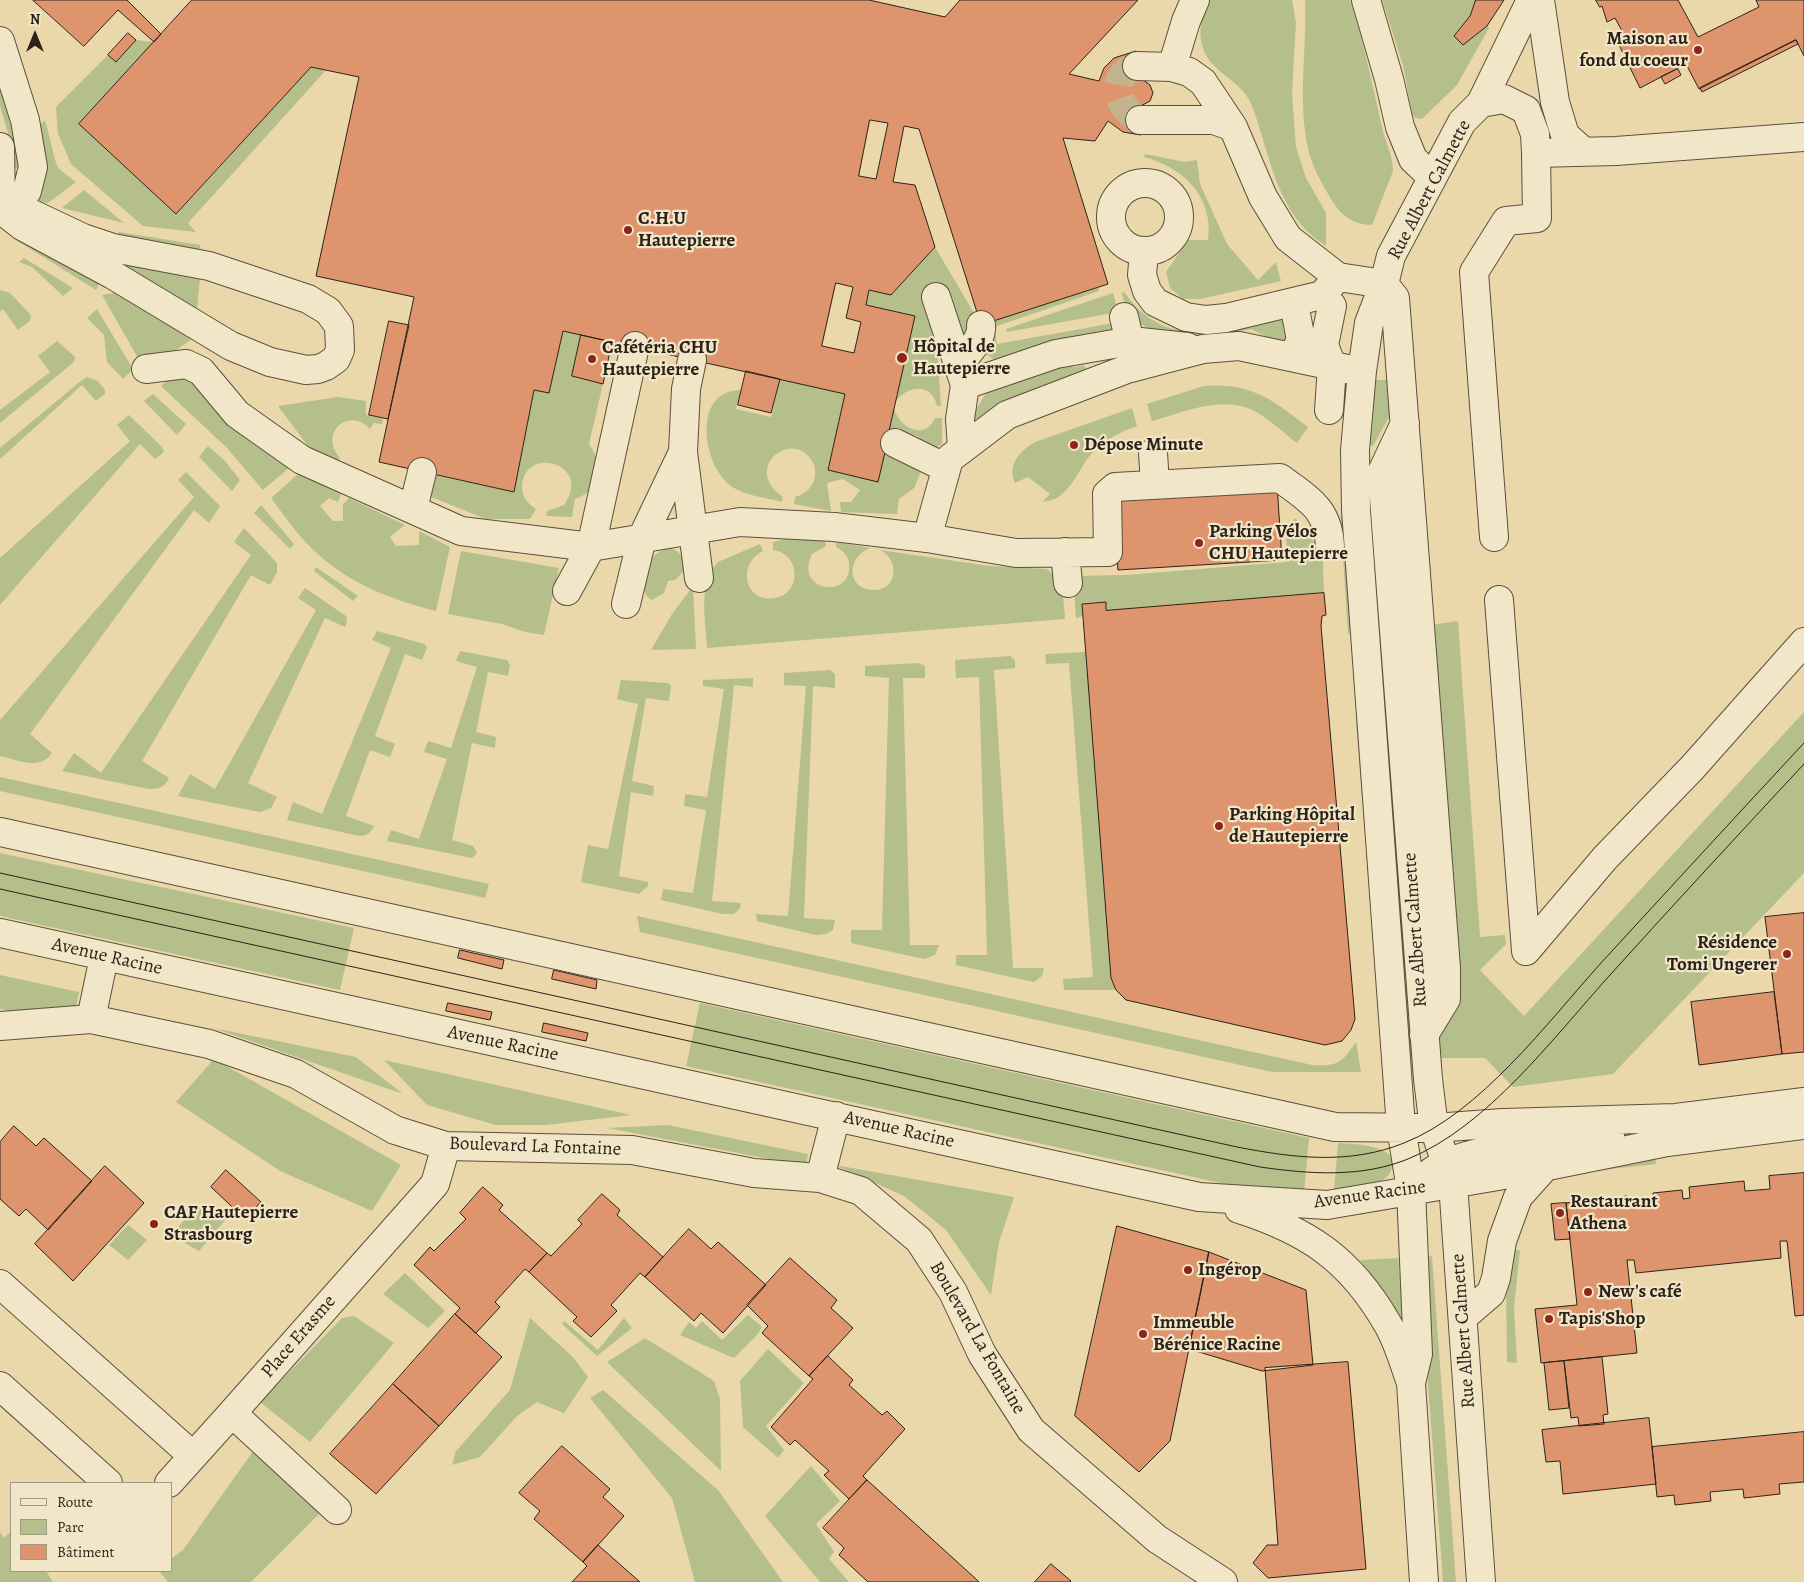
<!DOCTYPE html>
<meta charset="utf-8">
<style>
body{margin:0}
#map{position:relative;width:1804px;height:1582px;overflow:hidden;background:#ead8ab;font-family:Alegreya,serif}
canvas{display:block}
.legend{position:absolute;left:10px;top:1482px;width:162px;height:90px;box-sizing:border-box;background:#f1e6c8;border:1px solid #a39882;margin:0;padding:6px 9px;list-style:none;font-size:15px;color:#2d2219}
.legend li{display:flex;align-items:center;gap:10px;height:25px}
.legend b{width:25px;border:1px solid #a39882}
.north{position:absolute;left:10px;top:10px;width:50px;height:50px;-webkit-text-stroke:4px #f1e6c8;paint-order:stroke;rotate:0deg;font-size:14px;font-weight:700;line-height:20px;text-align:center;color:#2d2219}
.north::after{content:'';display:block;margin:auto;width:18px;height:22px;background:#2d2219;clip-path:polygon(50% 0,100% 100%,50% 72%,0 100%)}
</style>
<div id="map">
<canvas width="1804" height="1582"></canvas>
<ul class="legend">
<li><b style="height:6px;background:#f1e6c8"></b>Route</li>
<li><b style="height:14px;background:#b4bf8b"></b>Parc</li>
<li><b style="height:14px;background:#de946d"></b>Bâtiment</li>
</ul>
<div class="north">N</div>
</div>
<script>
const c = document.querySelector('canvas').getContext('2d');
c.lineJoin = 'round';
function fill(path, color) { c.fillStyle = color; c.fill(path, 'evenodd'); }
function trace(path, color, width, dash) { c.strokeStyle = color; c.lineWidth = width; c.lineCap = dash ? 'butt' : 'round'; c.setLineDash(dash || []); c.stroke(path); }
function write(font, color, halo, rows, align = 'center') {
  c.font = font + ' Alegreya,serif'; c.lineWidth = 4.5; c.setLineDash([]); c.textBaseline = 'middle'; c.strokeStyle = halo; c.fillStyle = color; for (const [text, x, y, turn = 0] of rows) {
    c.save(); c.translate(x, y); c.rotate((+turn || 0) * Math.PI / 180); c.textAlign = isNaN(turn) ? turn : align; if (halo) c.strokeText(text, 0, 0); c.fillText(text, 0, 0); c.restore();
  }
}
const green = new Path2D(`
 M1209,0H1292L1296,22L1292,94L1296,147L1306,178L1326,213V246C1285,221 1274,176 1261,133C1257,121 1254,106 1246,95C1233,77 1209,69 1203,48C1197,31 1202,15 1209,0Z
 M1305,0H1350C1364,42 1372,84 1382,127C1385,142 1393,155 1393,171L1372,225C1349,224 1339,213 1328,194C1321,182 1313,167 1309,153C1297,103 1307,50 1305,0Z
 M1382,0H1476L1470,16L1454,36L1463,45L1487,26L1489,28L1457,85L1422,119L1415,118L1412,114L1403,65Z
 M136,40L154,42L79,124L177,214L311,67L326,70L188,223L196,232L143,226L71,164L58,134L56,107L108,55L116,62Z
 M0,70L27,167L15,168L11,143L0,106Z
 M45,120L56,163L59,169L76,182L48,203L39,202L46,173L38,127Z
 M1145,154L1185,162L1197,160L1200,184L1227,244L1258,280L1276,262L1281,281L1200,299H1183L1170,288L1166,272L1188,240H1208C1214,197 1183,167 1144,157Z
 M84,190L124,223L62,208Z
 M119,232L200,245L201,253L116,238Z
 M19,234L100,280L96,290L13,238Z
 M935,247L981,325L970,344L937,343L941,406H937C932,383 908,385 896,401L915,316L866,305L869,290L892,294Z
 M104,257L200,278L197,310Z
 M24,258L73,288L63,296L32,267L19,262Z
 M1098,287L1099,291L994,327L997,344L1119,322V331L1000,364L978,348L984,323Z
 M0,290L10,293L31,315L30,321L18,330L3,309L0,312Z
 M121,292L193,338L165,358L142,365L102,295Z
 M1124,292C1169,356 1226,326 1288,311L1291,337L1282,345L1251,329L1197,340L1161,336L1136,321L1127,311L1122,293Z
 M1113,293L1118,312L1007,332L1006,329Z
 M97,309L133,369L123,379L107,362L104,335L87,318Z
 M563,331L581,335L572,376L603,384L589,444C604,466 603,489 575,499L572,517L546,516L547,511L564,505C594,463 523,444 522,487C522,497 528,504 536,509L530,519H486L421,493L425,473L514,492L534,390L549,393Z
 M57,341L75,357L74,362L0,423V410L50,372L38,356Z
 M1060,362L1075,367L1084,365L1086,372L979,424L972,416L988,390Z
 M173,375L192,377L215,406L289,468L263,490L226,447L161,386Z
 M87,377L98,381L105,390V394L96,401L82,385L0,459V448L82,380Z
 M780,379L846,388L828,470L878,481L886,448L923,467L914,488L899,499L897,514L841,512L840,502H851L860,490L843,479L827,483L831,511L794,504L795,497C805,494 813,488 815,476C816,469 814,463 810,458C788,430 743,470 783,497L782,502C768,498 749,496 736,489C702,471 690,390 741,390L736,409L771,417Z
 M1369,380H1393V410L1373,446L1367,443Z
 M1204,386C1251,382 1273,400 1308,427L1297,443C1282,432 1267,416 1250,409C1218,396 1182,413 1152,421L1147,404Z
 M153,394L186,424L177,435L144,401Z
 M338,397L366,401V415L383,419L382,424L374,423L370,429C349,406 318,433 340,458L338,461L311,450L278,406Z
 M1132,408L1137,426C1120,432 1106,439 1093,452C1076,470 1071,500 1042,502L1050,494L1028,477L1015,483C1007,464 1020,451 1035,442Z
 M894,409C900,428 925,441 935,418H942V444L931,450L917,436L889,431Z
 M129,415L162,447L164,452L155,459L140,444L0,605V558L130,441L117,425Z
 M208,446L225,461L240,480L232,491L199,457Z
 M186,472L220,506L209,523L194,510L30,734L52,753C40,771 18,760 0,756V720L194,497L178,480Z
 M299,473L341,494L338,502L329,498L320,506L333,521H343V504L349,498L405,525L390,537L396,546L419,545V531L450,547L436,611C394,600 354,586 320,556C301,540 286,518 271,498Z
 M261,505L294,544L290,549L254,513Z
 M1340,514L1344,523L1355,632L1348,633Z
 M1296,518L1302,534L1322,546L1324,593L1106,610L1105,602L1082,603L1083,616L1076,618L1073,576L1126,575L1287,562L1286,526Z
 M244,528L277,563V572L270,585L251,575L142,761L169,778C164,788 159,789 148,789L62,771L74,753L101,773L251,555L234,542Z
 M785,539H825L826,546L812,554C793,592 853,600 849,564C849,556 843,551 836,547L837,542L871,548C847,555 845,589 873,590C898,591 900,559 880,550L989,566L1047,569L1062,583L1065,619L707,648C706,622 697,583 718,562L760,544L763,551C736,564 745,604 775,598C803,593 800,553 773,550V542Z
 M667,547C680,550 685,558 685,570L675,580L668,581L664,593L652,600C637,592 647,571 650,558Z
 M461,551L559,568L544,635L525,632L502,624L448,614Z
 M316,567L358,596L353,601L314,571Z
 M693,586L696,649L651,650L672,614Z
 M305,588L346,616L347,622L345,627L325,618L248,783L277,797L271,808L260,812L178,796L190,774L215,789L316,610L298,598Z
 M1458,621L1480,937L1505,935L1506,944L1480,970L1524,1016L1804,712V873L1613,1074L1513,1087L1485,1058H1438L1431,625Z
 M377,631L425,644L427,648L422,660L405,654L375,736L395,744L390,757L370,750L346,816L374,826C371,833 366,836 359,836L287,820L293,802L322,814L391,648L372,640Z
 M460,651L507,660L510,665L508,676L488,672L476,732L496,737L495,748L472,743L452,840L473,846L477,853L472,858L387,841L391,830L419,839L447,759L424,752L428,741L451,748L477,667L456,661Z
 M1086,652L1111,978L1116,990H1064L1063,979L1093,977L1069,663L1046,664L1045,654Z
 M1010,656L1015,660V668L994,670L1013,968H1044L1042,976L1034,982L956,965V955H987L979,677L956,678L955,660Z
 M918,663L925,666V678H903L910,945H939L935,955L924,959L851,943V930H882L889,678L865,676V666Z
 M830,670L835,674V688L813,686L804,918L835,920L833,930L826,934L815,935L757,921L756,914L788,916L806,686L784,685V673Z
 M753,678V687L734,685L712,901L741,903L740,908L734,914H723L661,900L663,889L693,893L706,810L684,806L685,794L707,797L724,689L703,686V680Z
 M621,680L668,683L671,686L669,701L646,698L632,781L654,786L653,796L631,792L619,876L648,882V886L639,894L581,882L588,845L608,849L638,704L617,699Z
 M1356,722H1361L1383,1064Z
 M0,777L489,884L485,898L0,791Z
 M1388,820H1401L1418,1056L1405,1057Z
 M0,853L354,928L340,990L0,916Z
 M637,916L1312,1065C1338,1066 1341,1064 1356,1042L1361,1072H1272L640,932Z
 M0,975L79,992L75,1014L19,1013L0,1009Z
 M700,1003L1309,1138L1304,1193L1257,1191L686,1066Z
 M213,1028L356,1057L403,1094Z
 M214,1059L401,1165L372,1211L280,1171L176,1102Z
 M384,1060L631,1115L546,1125H496L427,1105Z
 M668,1125L808,1154L806,1166L607,1128Z
 M1338,1143C1358,1145 1375,1143 1391,1156C1400,1188 1355,1188 1334,1191Z
 M1655,1152L1656,1164L1566,1174Z
 M835,1165L1014,1197L999,1242L991,1295L946,1230L904,1196Z
 M198,1205L226,1219L199,1251L171,1235Z
 M128,1225L147,1240L128,1260L109,1245Z
 M1509,1250H1520L1514,1308L1517,1363L1507,1362L1506,1284Z
 M1432,1256L1456,1582H1443L1422,1304L1423,1257Z
 M1398,1258L1404,1317L1400,1318L1389,1298L1360,1260Z
 M405,1273L445,1311L428,1328L383,1294Z
 M748,1315L762,1327L758,1334L734,1358L680,1335L689,1322L696,1328L702,1321L722,1340Z
 M354,1316L394,1343L310,1442L260,1402L342,1318Z
 M530,1318L572,1356L588,1377L564,1413L537,1402L517,1416L480,1457L452,1465L456,1451L510,1390Z
 M624,1318L632,1328L597,1356L562,1324L564,1321L598,1350Z
 M645,1338L714,1381L720,1399L721,1471L607,1362Z
 M768,1349L804,1383L766,1426L784,1450L778,1458L743,1427L740,1381Z
 M603,1390L718,1490L783,1582H695L672,1498L590,1398Z
 M254,1450L320,1513L251,1582H168L159,1571H171V1559L183,1550Z
 M811,1466L840,1501L816,1524L834,1552L829,1559L849,1582H820L765,1516Z
 M11,1531V1571H46L53,1582H0V1532L4,1538Z`);
const building = new Path2D(`
 M33,0H127L161,34L154,42L118,10L84,46Z
 M192,0H869L945,17L960,0H1138L1069,74L1099,81L1104,68L1114,58L1136,51L1137,66L1142,79L1150,85L1153,93L1150,101L1139,107L1141,135L1123,132L1108,121L1095,141L1063,138L1108,284L981,325L919,129L904,126L893,182L915,185L935,247L891,295L869,290L866,305L915,316L889,431L897,433L886,448L878,482L828,470L845,394L563,331L549,393L534,390L514,492L379,462L414,297L316,276L359,77L311,67L176,214L79,124ZM870,120L888,123L876,179L859,176ZM836,283L853,287L846,318L861,322L854,353L822,346Z
 M1476,0H1504L1487,26L1463,45L1454,36L1470,16Z
 M1596,0H1678L1698,37L1759,7L1756,0H1804V56L1796,40L1699,89L1686,64L1640,88L1618,43L1626,39L1621,29L1615,18L1607,22L1602,6L1600,7Z
 M128,33L136,40L116,62L108,55Z
 M1796,40L1798,44L1702,92L1700,88Z
 M1678,69L1681,75L1665,84L1661,77Z
 M389,321L409,325L388,419L369,415Z
 M581,335L612,342L603,384L572,376Z
 M746,371L780,379L771,413L738,405Z
 M1277,484L1282,560L1118,570L1113,494Z
 M1324,593L1326,615L1322,616L1321,626L1355,1019L1351,1030L1342,1041L1325,1045L1126,1000L1116,990L1111,978L1082,604L1106,602V610Z
 M1804,913V1052L1782,1054L1765,917Z
 M460,950L504,960L502,969L458,958Z
 M554,970L597,980L596,989L552,979Z
 M1774,992L1782,1054L1699,1065L1691,1002Z
 M448,1003L492,1012L490,1020L446,1011Z
 M544,1023L588,1033L586,1041L542,1032Z
 M14,1126L36,1146L44,1138L92,1181L48,1230L26,1209L19,1216L0,1199V1142Z
 M105,1166L144,1203L73,1281L35,1244Z
 M226,1170L261,1202L245,1219L211,1187Z
 M1804,1173V1315L1795,1316L1787,1241H1780L1781,1258L1636,1273L1634,1260H1627L1637,1353L1541,1363L1535,1309L1577,1305L1566,1203L1627,1196L1628,1206L1654,1204L1653,1193L1682,1190L1683,1199L1690,1198L1689,1187L1744,1181L1745,1191L1770,1189L1769,1176Z
 M483,1187L503,1205L499,1210L547,1253L529,1272L525,1269L495,1302L500,1307L476,1333L455,1314L460,1308L414,1265L430,1247L434,1251L466,1219L460,1213Z
 M602,1194L620,1210L617,1215L663,1257L645,1277L640,1273L611,1305L617,1311L591,1337L573,1321L577,1317L529,1272L547,1253L551,1256L582,1224L578,1220Z
 M1566,1203L1570,1239L1555,1240L1551,1204Z
 M1117,1226L1209,1252L1170,1441L1139,1472L1075,1416Z
 M689,1229L711,1249L718,1242L766,1285L723,1333L701,1313L694,1321L645,1277Z
 M1209,1252L1306,1290L1313,1365L1262,1371L1189,1349Z
 M790,1258L837,1300L831,1308L853,1328L809,1376L762,1333L768,1326L747,1305Z
 M455,1314L502,1357L439,1426L393,1384Z
 M828,1356L853,1380L849,1385L882,1415L887,1411L905,1429L863,1476L867,1480L849,1499L824,1475L829,1471L795,1440L790,1445L771,1427L813,1379L809,1376Z
 M1602,1357L1608,1414L1603,1415L1604,1424L1579,1426L1578,1417L1571,1418L1564,1361Z
 M1564,1361L1569,1408L1549,1410L1544,1363Z
 M1348,1362L1366,1569L1268,1578L1253,1563L1267,1545H1278L1265,1368Z
 M393,1384L439,1426L376,1494L330,1454Z
 M1649,1418L1656,1484L1563,1494L1560,1461L1546,1462L1542,1430Z
 M1804,1432V1482L1779,1484L1780,1494L1744,1498L1743,1489L1710,1492L1711,1501L1675,1505L1674,1495L1657,1497L1652,1447Z
 M562,1446L610,1489L603,1497L624,1516L583,1562L534,1519L540,1511L519,1493Z
 M867,1480L976,1579L979,1582H868L839,1555L844,1548L823,1528Z
 M598,1545L640,1582H572L587,1566L583,1562Z
 M1051,1564L1071,1581L1070,1582H1035Z`);
const minorTunnel = new Path2D(`
 M1137,66C1106,77 1117,108 1140,120`);
const minor = new Path2D(`
 M1366,0L1389,79L1400,127L1413,159L1432,177
 M1540,0L1555,102L1565,135L1584,152
 M0,41L25,120L33,167L27,191L1,205
 M1137,66L1172,67L1189,72L1203,82L1233,127L1263,197L1288,238L1338,277L1384,284
 M1172,67L1186,21L1195,0
 M1481,103L1531,0
 M1140,120H1214L1233,127
 M0,147L1,205L8,215L22,226L113,275L231,346L270,362L306,370L318,369L326,366L336,359L340,350L339,326L328,311L308,299L209,266L113,248L83,238L30,213L1,205H0
 M1111 217a34 34 0 1 1 68 0a34 34 0 1 1-68 0Z
 M1144,252L1142,275L1147,291L1155,302L1186,317L1206,320L1226,318L1322,295L1338,277
 M1384,284L1395,298L1446,968V999L1424,1035
 M936,297L965,385
 M1124,317L1134,359
 M1292,357L1301,340L1295,309
 M692,360L686,389L683,452L699,578
 M958,365C967,354 983,339 981,325
 M146,369L186,364L201,371L237,414L302,460L461,531L591,547L740,522L834,527L927,538L1016,553L1108,552L1107,494L1115,487L1280,478C1308,499 1328,508 1330,546
 M1329,410L1332,366L1324,345L1332,306
 M1405,423L1382,472L1428,1079L1434,1128L1453,1183L1481,1582
 M895,443L946,468
 M962,448L960,419L965,385L1056,354L1131,341L1187,347
 M1153,453L1155,484
 M413,509L422,472
 M1494,537L1474,272L1506,221L1537,218L1536,153L1616,151L1804,137
 M927,538L949,459L1007,415L1127,369L1203,349L1239,346L1352,370
 M1065,552L1068,583
 M567,591L591,547L635,346
 M1499,600L1526,951
 M626,604L642,538L683,452
 M0,832L1335,1127L1434,1128L1503,1123L1676,1118L1804,1102
 M0,933L1199,1197L1327,1205L1498,1176L1667,1142L1804,1125
 M1526,951L1605,858L1692,768L1804,642
 M91,1019L104,957
 M0,1026L91,1019L209,1044L296,1074L395,1130L446,1146L632,1150L754,1173L820,1178L861,1191L919,1240L953,1292L982,1354L1031,1430L1157,1539L1223,1582
 M1431,1172C1466,1145 1564,1141 1610,1136
 M820,1178L836,1116
 M1239,1209C1308,1231 1350,1259 1387,1323C1398,1341 1404,1364 1411,1383
 M0,1284L193,1456
 M1463,1317L1491,1293L1496,1278L1502,1241L1518,1197L1545,1167
 M0,1386L108,1483
 M169,1483L232,1413
 M337,1510L232,1413L435,1184L446,1146
 M1424,1582L1411,1383L1418,1354L1411,1190L1401,1127L1356,510L1355,450L1362,371L1369,323L1384,284L1391,256L1462,122L1481,103L1504,99L1526,110L1535,134L1536,153`);
const tram = new Path2D(`
 M0,873L1237,1147C1294,1158 1349,1165 1404,1143C1480,1113 1547,1023 1601,963C1669,889 1736,816 1804,743
 M0,889L1260,1167C1309,1174 1361,1178 1408,1159C1487,1127 1554,1037 1610,975C1674,904 1739,834 1804,764`);
const markers = [
 [1698,50,5,"#8f2418"],
 [628,230,5,"#8f2418"],
 [902,358,6,"#8f2418"],
 [592,359,5,"#8f2418"],
 [1074,445,5,"#8f2418"],
 [1199,543,5,"#8f2418"],
 [1219,826,5,"#8f2418"],
 [1787,954,5,"#8f2418"],
 [1560,1213,5,"#8f2418"],
 [154,1224,5,"#8f2418"],
 [1188,1270,5,"#8f2418"],
 [1588,1292,5,"#8f2418"],
 [1549,1319,5,"#8f2418"],
 [1143,1334,5,"#8f2418"]
];
const poiNames = [
 ["Maison au",1688,39,"right"],
 ["fond du coeur",1688,61,"right"],
 ["C.H.U",638,219],
 ["Hautepierre",638,241],
 ["Hôpital de",913,347],
 ["Hautepierre",913,369],
 ["Cafétéria CHU",602,348],
 ["Hautepierre",602,370],
 ["Dépose Minute",1084,445],
 ["Parking Vélos",1209,532],
 ["CHU Hautepierre",1209,554],
 ["Parking Hôpital",1229,815],
 ["de Hautepierre",1229,837],
 ["Résidence",1777,943,"right"],
 ["Tomi Ungerer",1777,965,"right"],
 ["Restaurant",1570,1202],
 ["Athena",1570,1224],
 ["CAF Hautepierre",164,1213],
 ["Strasbourg",164,1235],
 ["Ingérop",1198,1270],
 ["New's café",1598,1292],
 ["Tapis'Shop",1559,1319],
 ["Immeuble",1153,1323],
 ["Bérénice Racine",1153,1345]
];
const streetNames = [
 ["Rue Albert Calmette",1430,190,-62],
 ["Rue Albert Calmette",1416,930,-94],
 ["Avenue Racine",107,957,13],
 ["Avenue Racine",503,1044,12],
 ["Avenue Racine",899,1130,13],
 ["Boulevard La Fontaine",535,1147,2],
 ["Avenue Racine",1370,1195,-8],
 ["Rue Albert Calmette",1464,1331,-94],
 ["Place Erasme",299,1337,-49],
 ["Boulevard La Fontaine",977,1338,60]
];
fill(green, '#b4bf8b');
fill(building, '#de946d');
trace(building, '#2d2219', 1);
trace(minorTunnel, '#c4b48e', 28, [28, 14]);
trace(minor, '#5c503e', 30);
trace(minor, '#f1e6c8', 28);
trace(tram, '#2d2219', 1);
for (const [x, y, r, color] of markers) { const dot = new Path2D(); dot.arc(x, y, r, 0, 2 * Math.PI); c.fillStyle = color; c.fill(dot); trace(dot, '#f1e6c8', 2); }
write('bold 19px', '#2d2219', '#f1e6c8', poiNames, 'left');
write('19px', '#2d2219', '#f1e6c8', streetNames);
</script>
